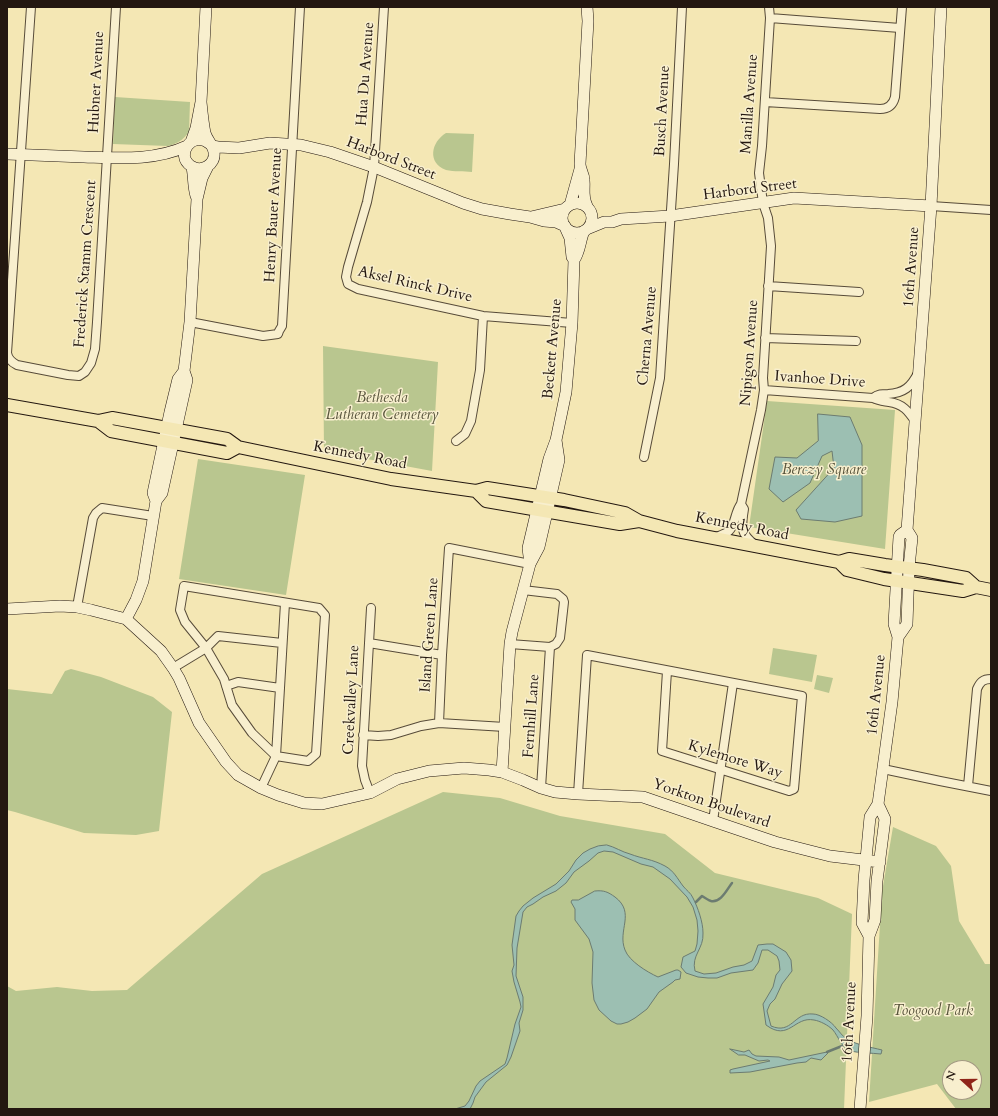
<!DOCTYPE html>
<style>
body{margin:0}
#map{position:relative;width:998px;height:1116px;overflow:hidden;background:#f4e7b4;font-family:Cardo,serif}
canvas{display:block}
.frame{position:absolute;inset:0;border:8px solid #231710;pointer-events:none}
.north{position:absolute;left:942px;top:1060px;width:40px;height:40px;box-sizing:border-box;background:#f8efce;border:1px solid #a39982;border-radius:50%;rotate:291deg;font-size:11px;font-weight:700;line-height:16px;text-align:center;color:#231710}
.north::after{content:'';display:block;margin:auto;width:14px;height:18px;background:#8f2418;clip-path:polygon(50% 0,100% 100%,50% 72%,0 100%)}
</style>
<div id="map">
<canvas width="998" height="1116"></canvas>
<div class="frame"></div>
<div class="north">N</div>
</div>
<script>
const c = document.querySelector('canvas').getContext('2d');
c.lineJoin = 'round';
function fill(path, color) { c.fillStyle = color; c.fill(path, 'evenodd'); }
function trace(path, color, width, dash) { c.strokeStyle = color; c.lineWidth = width; c.lineCap = dash ? 'butt' : 'round'; c.setLineDash(dash || []); c.stroke(path); }
function write(font, color, halo, rows, align = 'center') {
  c.font = font + ' Cardo,serif'; c.lineWidth = 3; c.setLineDash([]); c.textBaseline = 'middle'; c.strokeStyle = halo; c.fillStyle = color; for (const [text, x, y, turn = 0] of rows) {
    c.save(); c.translate(x, y); c.rotate((+turn || 0) * Math.PI / 180); c.textAlign = isNaN(turn) ? turn : align; if (halo) c.strokeText(text, 0, 0); c.fillText(text, 0, 0); c.restore();
  }
}
const green = new Path2D(`
 M115,97L190,102L189,132C183,140 177,144 168,146L113,144Z
 M446,133L474,134L472,172C464,171 454,172 446,170C427,163 431,142 446,133Z
 M323,346L438,362L432,471L324,451Z
 M767,401L895,410L885,549L749,527Z
 M198,459L305,475L286,595L179,579Z
 M773,648L817,655L812,682L769,674Z
 M71,669L101,677L153,697L172,712L159,831L136,835L84,833L15,812L7,810V689L52,694L65,671Z
 M817,675L833,678L829,693L814,689Z
 M443,792L500,798L560,816L665,834L715,873L818,898L852,914L844,1109H7V986L16,991L57,987L92,991L127,990L262,874Z
 M893,827L936,846L951,866L959,921L985,964H991V1109H956L937,1084L869,1102L882,892ZM950,1068H974V1092H950Z`);
const water = new Path2D(`
 M818,414L850,417L862,445V516L835,522L801,519L796,510L834,468L832,451L822,456L810,483L783,502L769,489L775,457L797,458L818,441Z
 M607,845C615,847 622,852 630,854C643,859 652,859 665,866C674,871 677,878 683,886C686,890 691,893 693,898C698,908 703,922 703,933C704,949 691,955 695,971L704,974L716,973L733,967L744,965L752,961L758,945L767,944H773L786,952L791,960L792,971L782,984L775,999L770,1004L767,1011L771,1026C792,1035 794,1012 813,1014C820,1014 832,1022 836,1028C840,1032 842,1036 847,1039C857,1045 870,1047 882,1050L881,1054C872,1053 859,1053 850,1051C842,1048 838,1036 833,1030C828,1025 820,1021 814,1020C794,1016 789,1042 766,1025L763,1004L773,987L776,975L780,970L779,961L777,956L768,950H762L758,963L753,970L731,973L717,978H708L698,977L686,973L681,967L683,957L695,951L697,944L698,931L697,920L693,907L687,897L670,879L653,867L641,864L613,852L604,851L598,853L589,861L574,872L566,883L556,891L543,897L533,904L527,907L523,912L517,948L516,976L523,997V1010L519,1023L520,1031L511,1057L507,1065L486,1082L475,1097L473,1103L470,1109H455L465,1106L469,1101L476,1086L480,1081L505,1064L507,1058L515,1024L521,1007L520,1002L514,982L512,971L514,965L512,945L516,916L519,911L523,906L533,898L556,884L569,871L576,860L583,853L590,849L598,846Z
 M595,891C604,890 608,892 615,897C636,913 617,930 625,950C629,961 647,972 658,977L676,970H678L681,972L680,979L675,980L673,982L659,992L647,1009L635,1018L628,1022L621,1024H617L611,1021L599,1010L594,1000L592,983L593,952L589,939L575,920V909L571,902L572,900H578Z
 M730,1049L744,1052L749,1050L752,1054L756,1056L779,1057L789,1060L827,1052L828,1053L821,1060L811,1058L806,1062L797,1063L750,1072L730,1073V1070L733,1069L770,1061L768,1060L759,1061L745,1055H739Z`);
const stream = new Path2D(`
 M696,902L702,896C705,898 708,900 711,901C721,903 727,889 732,883
 M827,1052L842,1046`);
const street = new Path2D(`
 M31,7L7,353C8,359 11,362 17,365L68,375L79,376L85,372L91,363L95,349L97,322L116,7
 M384,7L374,167L367,202L348,267L346,277L348,284L358,289L483,316L572,323
 M770,18L900,28
 M765,102L880,109C888,109 893,105 895,97L902,7
 M931,206L991,210
 M768,286L859,292
 M190,322L263,336L278,334L279,331L282,326L300,7
 M765,338L856,341
 M764,390L873,398C879,401 883,401 889,402C903,404 908,411 915,421
 M873,398C878,394 882,394 888,394C904,393 911,387 918,373
 M456,441L465,434L471,421L480,370L483,316
 M644,457L660,378L674,164L682,7
 M741,504L744,509C741,527 740,533 755,545
 M714,538C718,536 725,534 729,531C735,526 735,511 741,504L761,410L764,390L763,378L771,246L768,218L763,203L759,173L762,146L770,18L769,7
 M184,586L319,608L325,615L316,754L308,761L276,756L252,733L232,705L224,679L206,648L185,622L180,610Z
 M77,607L93,518L96,513L102,508L153,516
 M369,643L442,655
 M510,644L550,647L556,644L560,638L564,602L563,599L557,594L523,590
 M173,668L206,648L218,636L282,643
 M226,686L238,682L280,688
 M439,723L442,655L449,548L530,564
 M363,735L378,736L391,735L421,726L439,723L505,727
 M883,769L940,781L991,791
 M968,786L977,689C980,682 983,679 991,679
 M261,788L276,756L285,603
 M541,788L550,647
 M370,793L365,780L362,766L371,608
 M578,794L587,655L802,696L794,789L789,791L662,751L667,671
 M713,821L733,683`);
const secondary = new Path2D(`
 M201,102C202,112 203,123 205,133C207,140 213,145 214,152C216,165 201,173 191,166C174,155 193,129 210,144
 M191,142L196,128L201,102L206,7
 M212,146L218,147L239,148L270,143L301,145L330,152L374,167L463,203L482,209L510,214L530,217L544,221L556,222L565,226
 M7,154C33,155 58,156 84,157C118,158 155,161 187,146
 M192,167C194,177 193,186 196,196
 M562 218a15 15 0 1 1 30 0a15 15 0 1 1-30 0Z
 M570,205L580,169
 M587,206C582,196 585,190 584,180C584,174 580,170 580,164L588,21L587,7
 M531,217L565,209
 M565,227L570,238L572,257L574,260
 M587,229L604,222H612L621,219L670,216L794,198L931,206
 M156,501L153,493L170,412L178,379L184,371
 M530,564L528,548L549,459L556,440L566,392L572,323L574,260C580,252 580,240 584,231
 M7,609L60,606L77,607L91,610L126,619L161,651L173,668L179,678L199,723L226,762L238,775L261,788L278,795L304,803L322,804L370,793L397,779L429,771L464,768L489,770L502,772L523,780L541,788L555,792L578,794L643,797L713,821L775,842L830,856L880,862
 M126,619L136,600L143,581L156,501L162,493L187,380L184,371L190,322L197,199L202,178L208,166
 M898,637L907,624L909,567L912,538L907,530L931,206L941,7
 M502,772L510,644L512,632L530,564L539,547L559,460L556,440
 M869,936L862,923L864,880L870,817L878,804L892,702L898,637L894,624L899,537L900,535L907,530
 M860,1109L867,1016L869,936L875,920L877,881L885,819L878,804`);
const primary = new Path2D(`
 M7,405L98,421L112,418L227,439L238,447L391,479L476,491L487,488L564,500L625,513L639,521L677,531L839,562L849,559L885,565L923,570L966,578L976,587
 M98,421L111,431L227,453L238,447
 M476,491L486,501L620,524L639,521
 M839,562L847,570L884,579L963,591L976,587L991,590`);
const streetNames = [
 ["Hua Du Avenue",366,74,-86],
 ["Hubner Avenue",97,82,-87],
 ["Manilla Avenue",750,104,-86],
 ["Busch Avenue",663,111,-87],
 ["Harbord Street",391,159,21],
 ["Harbord Street",750,190,-7],
 ["Henry Bauer Avenue",274,215,-87],
 ["Frederick Stamm Crescent",86,264,-86],
 ["16th Avenue",912,267,-86],
 ["Aksel Rinck Drive",415,285,13],
 ["Cherna Avenue",648,336,-85],
 ["Beckett Avenue",553,349,-85],
 ["Nipigon Avenue",750,353,-86],
 ["Ivanhoe Drive",820,380,4],
 ["Kennedy Road",360,456,11],
 ["Kennedy Road",742,527,11],
 ["Island Green Lane",430,635,-86],
 ["16th Avenue",877,695,-84],
 ["Creekvalley Lane",352,700,-87],
 ["Fernhill Lane",532,716,-86],
 ["Kylemore Way",735,760,17],
 ["Yorkton Boulevard",711,804,19],
 ["16th Avenue",850,1022,-87]
];
const parkNames = [
 ["Bethesda",382,399],
 ["Lutheran Cemetery",382,416],
 ["Berczy Square",824,471],
 ["Toogood Park",933,1012]
];
fill(green, '#b9c68f');
fill(water, '#9cbfb2');
trace(water, '#6c7c71', 1);
trace(stream, '#6c7c71', 2.5);
trace(street, '#574b39', 10);
trace(secondary, '#231710', 12);
trace(primary, '#231710', 14);
trace(street, '#f8efce', 8);
trace(secondary, '#f8efce', 11);
trace(primary, '#f4e7b4', 12);
write('15px', '#231710', '#f8efce', streetNames);
write('italic 15px', '#58543c', '#f8efce', parkNames);
</script>
